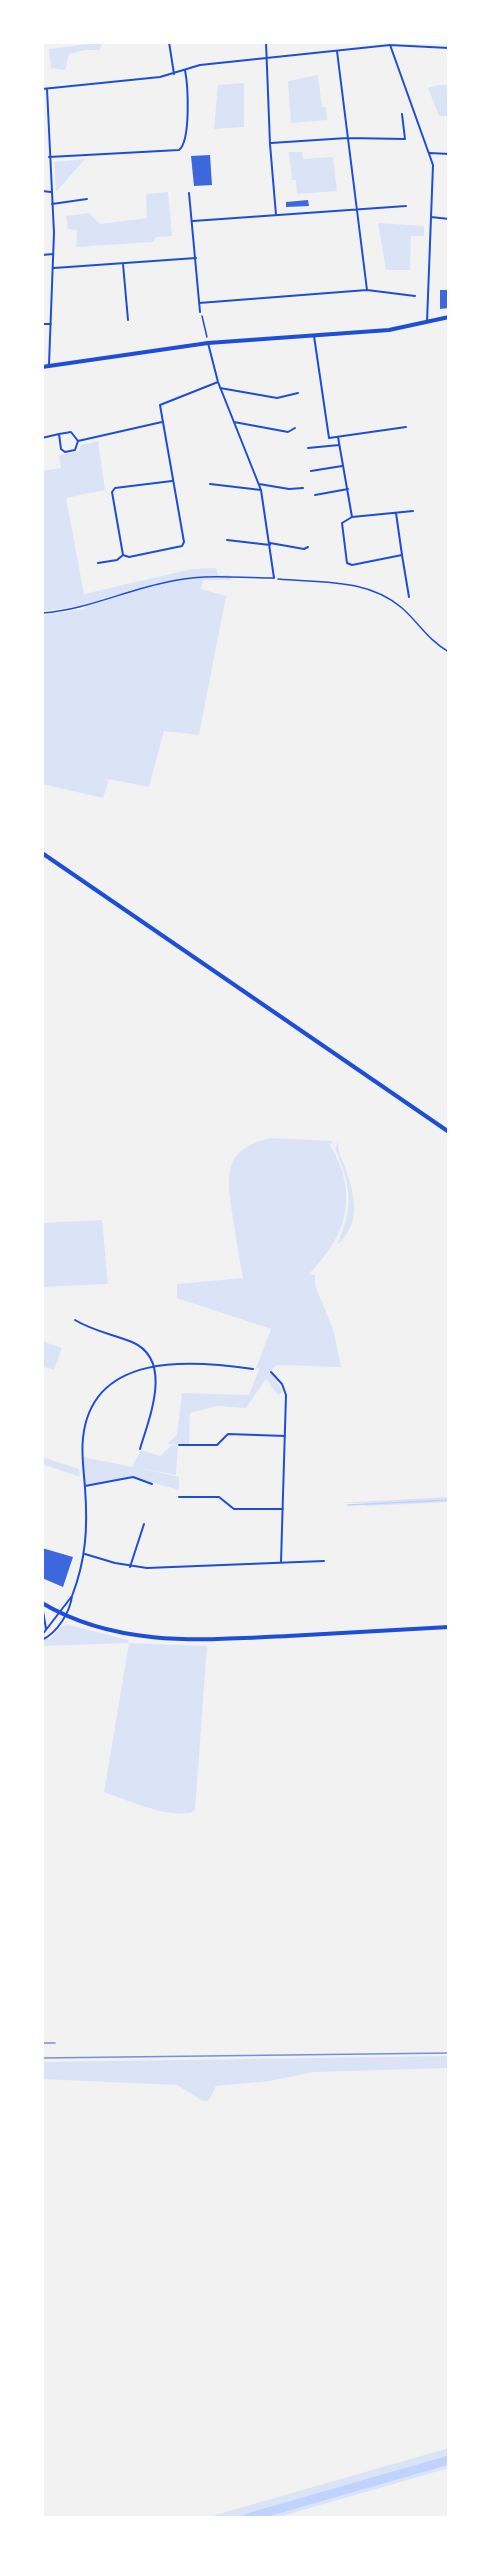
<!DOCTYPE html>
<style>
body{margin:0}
#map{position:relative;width:491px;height:2560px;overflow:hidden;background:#f2f2f2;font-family:Helvetica,sans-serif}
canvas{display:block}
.frame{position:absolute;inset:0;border:44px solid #fff;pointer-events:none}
</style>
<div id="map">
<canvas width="491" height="2560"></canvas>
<div class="frame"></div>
</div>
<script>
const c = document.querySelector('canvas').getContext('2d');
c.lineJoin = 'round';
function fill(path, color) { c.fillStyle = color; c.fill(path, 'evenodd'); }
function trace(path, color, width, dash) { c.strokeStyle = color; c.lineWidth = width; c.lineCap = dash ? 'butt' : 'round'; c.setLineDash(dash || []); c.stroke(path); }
const green = new Path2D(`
 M102,42L100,50H85L69,54L65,70L51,68L49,49Z
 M318,75L322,107H326L327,120L291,123L288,81Z
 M244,83V127L214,129L218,85Z
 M438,85H449V116H439L428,88Z
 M289,152H302L303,159L333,157L337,191L297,194L296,180H292Z
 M85,159L56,192L54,162Z
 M168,192L172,236L156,237L153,242L76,247L77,230L68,229L66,216L89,213L100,224L147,218L146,194Z
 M378,223L424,226V236H411L410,270H386Z
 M98,441L105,490L66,498L84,594L192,569L216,568L218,575H231V580H203L201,589L226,596L199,735L164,731L149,787L109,779L103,798L42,784V615L85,609L84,606L42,611V471L61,468L59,455L79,451L81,445Z
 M271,1138L333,1141L330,1145C359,1194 348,1234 309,1274L315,1275V1285L334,1332L341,1367L276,1365L271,1372L283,1392L278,1395L266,1379L246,1408L217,1406L190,1413L189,1445L167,1444L177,1435L182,1393L249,1395L259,1369L256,1368L271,1329L177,1298V1284L243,1278C239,1258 236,1238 233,1218C227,1177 221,1149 271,1138Z
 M339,1141C336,1150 342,1159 345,1167C355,1196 362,1223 337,1245C354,1206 351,1186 335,1148Z
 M102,1220L108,1284L42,1287V1223Z
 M42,1341L62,1348L54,1370L42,1366Z
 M172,1445L178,1446L176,1475L140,1468L179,1477V1490L133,1477L85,1486L83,1457L132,1467L141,1450L160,1456Z
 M42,1457L79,1469L80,1477L42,1464Z
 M449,1497V1502L365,1506V1503H338Z
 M69,1625L128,1640L129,1643L207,1646L195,1810C179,1823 124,1799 104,1792L129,1643L42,1646V1633L49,1640L62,1626Z
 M449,2056V2068L313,2072L270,2081L216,2086L209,2100L203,2101L177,2085L42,2079V2062Z
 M449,2448V2468L275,2518H205Z`);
const stream = new Path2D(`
 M348,1505L449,1500`);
const river = new Path2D(`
 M247,2518L449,2460`);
const building = new Path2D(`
 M210,155L212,185L194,186L191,156Z
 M308,200L309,206L286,207V202Z
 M440,290H449V308L440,309Z
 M42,1548L73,1557L63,1587L42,1578Z`);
const path = new Path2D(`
 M202,316L207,337
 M278,579C320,583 367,578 402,608C418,622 429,641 449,652`);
const service = new Path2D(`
 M42,613C85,610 121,592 163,583C205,573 231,578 273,578`);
const minor = new Path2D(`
 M169,42L174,74
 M266,42L270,144L276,215
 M389,42L433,165L427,322
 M337,51L367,290
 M42,89L160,77L200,65L390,45L449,48
 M47,89L54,233L49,364
 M271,143L347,138L405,139L402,114
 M430,153L449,154
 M49,157L179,150C191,141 188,85 185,70
 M42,191L51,192
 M189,193L200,312
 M52,204L87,199
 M431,217L449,219
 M193,221L406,206
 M42,255L53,254
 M123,264L128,320
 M54,268L196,258
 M199,303L367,290L415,296
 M42,324H51
 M314,336L329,438L406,427
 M208,343L218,382L261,490L274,578
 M220,388L277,398L298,393
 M234,422L288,432L295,428
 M71,432L78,441L75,450L65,452L61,449L59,434Z
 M338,437L352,517L413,511
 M42,438L59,434
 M78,441L162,422
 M308,448L339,445
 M311,471L342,466
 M172,481L115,488L112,492L123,555L129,557L182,546L184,542L160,405L218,382
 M210,484L261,490
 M259,484L289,489L303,488
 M315,495L348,489
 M352,517L342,523L347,563L352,565L402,555L396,513
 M227,540L270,545
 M270,543L304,549L308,547
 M402,555L409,597
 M98,563L117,560L123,555
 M75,1320C93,1331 112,1334 132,1342C174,1360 149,1418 140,1449
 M271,1372L282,1384L286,1395L281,1562
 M179,1445H217L228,1434L285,1436
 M85,1486L133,1477L152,1484
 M179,1497H219L234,1509H283
 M85,1554L115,1563L147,1568L324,1561
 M130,1567L144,1524
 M72,1596C86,1560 88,1527 85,1488C84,1472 81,1455 83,1438C92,1352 190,1360 253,1369
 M42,1605L46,1629
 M42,1635L72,1596C70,1612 58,1632 42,1640`);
const secondary = new Path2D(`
 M42,367L208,343L389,330L449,317
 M42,1603C118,1648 204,1640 288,1636C342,1633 395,1630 449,1627`);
const primary = new Path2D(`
 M42,853L449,1132`);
const rail = new Path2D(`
 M42,2043H55
 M42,2058L449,2053`);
fill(green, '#dbe4f7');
trace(stream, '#bfd3fe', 1.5);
trace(river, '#bfd3fe', 9);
fill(building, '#3d67dc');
trace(path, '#1d4ed8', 1.5);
trace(service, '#1d4ed8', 1.5);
trace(minor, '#1d4ed8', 2);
trace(secondary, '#1d4ed8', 4);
trace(primary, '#1d4ed8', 4);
trace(rail, '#7290e2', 1.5);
</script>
